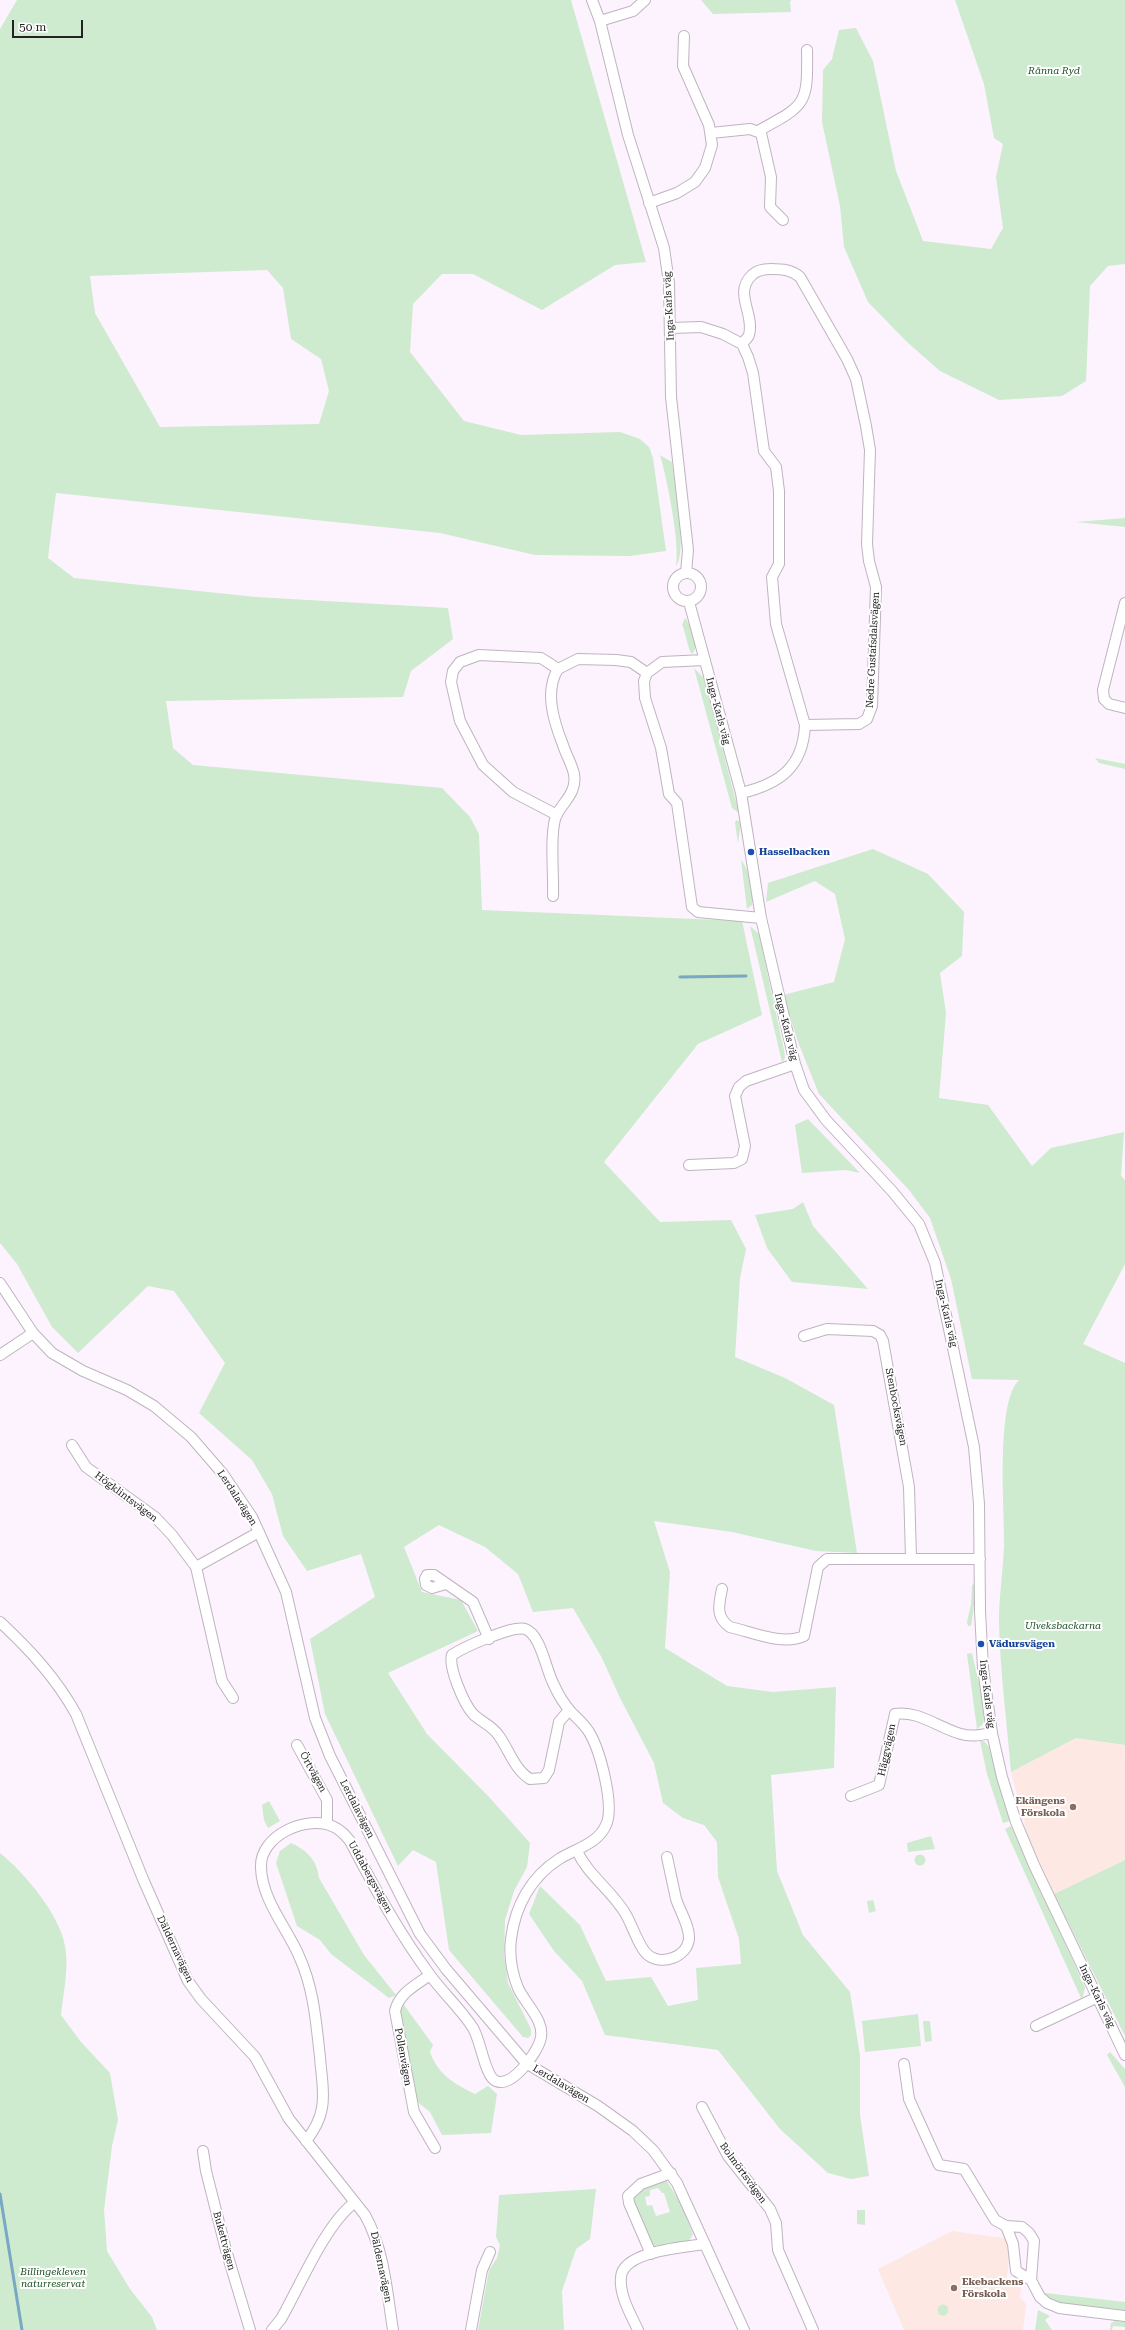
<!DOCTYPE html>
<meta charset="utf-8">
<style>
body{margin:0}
#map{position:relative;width:1125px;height:2330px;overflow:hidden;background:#fdf3fe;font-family:"Roboto Serif",serif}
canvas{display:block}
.scale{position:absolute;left:12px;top:20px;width:71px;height:18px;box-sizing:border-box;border:2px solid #242124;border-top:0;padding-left:5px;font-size:12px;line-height:14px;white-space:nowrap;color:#242124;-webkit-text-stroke:3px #fff;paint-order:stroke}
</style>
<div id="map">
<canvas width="1125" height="2330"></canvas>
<div class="scale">50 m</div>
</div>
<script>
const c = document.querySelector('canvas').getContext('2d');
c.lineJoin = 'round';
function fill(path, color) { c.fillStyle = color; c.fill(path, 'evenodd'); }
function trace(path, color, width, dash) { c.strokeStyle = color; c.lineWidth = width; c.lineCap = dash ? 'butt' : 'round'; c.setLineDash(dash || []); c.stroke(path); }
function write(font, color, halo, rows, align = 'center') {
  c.font = font + ' "Roboto Serif",serif'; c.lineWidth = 4; c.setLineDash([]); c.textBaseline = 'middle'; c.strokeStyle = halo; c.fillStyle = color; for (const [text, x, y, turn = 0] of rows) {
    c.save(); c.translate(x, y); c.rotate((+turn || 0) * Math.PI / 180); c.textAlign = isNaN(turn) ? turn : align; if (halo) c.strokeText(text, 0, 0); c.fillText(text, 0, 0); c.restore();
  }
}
const education = new Path2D(`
 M1076,1738L1125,1745V1860L1054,1894L1029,1841L1011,1772Z
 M952,2231L1004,2238L1008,2242L1010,2249L1007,2278L1022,2280L1020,2297L1026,2304L1023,2330H904L878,2269Z`);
const green = new Path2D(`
 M17,0H571L646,262L615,265L542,310L473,274H442L413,304L410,352L464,421L521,435L620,432L640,439L649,447L653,458L666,551L630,556L535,555L440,533L56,493L48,558L74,578L256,597L448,608L453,639L411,671L403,697L166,701L173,748L193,765L442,788L470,817L479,834L482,910L742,921L762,1015L698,1044L604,1162L660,1222L731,1220L746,1249L740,1278L735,1357L785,1378L834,1405L857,1553L816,1551L732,1532L654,1521L670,1572L665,1648L727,1686L773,1692L836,1687L834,1768L771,1775L777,1871L803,1935L850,1992L860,2056V2115L869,2176L851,2179L828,2173L780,2129L718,2050L605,2035L582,1981L554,1951L529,1914L540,1886L580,1925L606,1981L651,1977L668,2006L698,2000L696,1968L741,1964L739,1939L718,1877L717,1842L704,1825L683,1818L663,1803L654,1763L620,1698L602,1658L573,1608L533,1612L518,1574L485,1547L439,1525L404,1547L422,1592L461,1600L478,1631L388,1673L427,1734L490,1798L530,1843L527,1867L514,1891L505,1920L504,1956L508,1983L531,2029V2035L528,2038L523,2037L449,1950L436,1862L413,1850L398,1866L325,1714L310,1639L375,1597L361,1554L307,1571L283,1536L272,1494L252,1460L199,1413L225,1363L174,1291L148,1286L78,1353L52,1327L17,1264L0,1243V29ZM267,270L283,288L291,339L321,359L329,391L319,424L160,427L95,313L90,276Z
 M701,0H792L790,1L791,12L713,14Z
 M955,0H1125V264L1108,266L1090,286L1086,381L1062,396L999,400L940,371L907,342L868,302L844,247L840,206L822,122L823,70L832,59L839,30L856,28L873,61L896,171L923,241L991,249L1003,228L996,177L1003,144L994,138L984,84Z
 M660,455L672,462C674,482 688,552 676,566C680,542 667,479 660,455Z
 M1125,518V527L1076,522Z
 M685,618C691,626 701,645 692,654C688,651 686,632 682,625Z
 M694,668L704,678L739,813L732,808Z
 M1095,758L1125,764V769L1099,763Z
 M736,820L741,822L738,843L735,823Z
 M873,849L928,874L964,912L962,956L940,973L946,1013L939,1098L988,1105L1032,1166L1051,1148L1124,1132L1121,1176L1125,1180V1264L1083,1344L1125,1363V1745L1076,1738L1011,1772C1007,1722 1000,1672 999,1622C999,1596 1003,1571 1004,1546C1005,1511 995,1403 1019,1380L972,1379L951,1279L930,1218L909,1190L819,1094L798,1042L783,995L834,982L845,939L835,894L815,881L766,902L768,883Z
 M741,860C749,869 754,891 752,905L747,909Z
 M750,926L759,934L784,1050L785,1058L782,1062Z
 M808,1119L860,1173L846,1170L802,1173L795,1125Z
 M803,1202L813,1226L868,1289L792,1282L767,1248L755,1215L793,1209Z
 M974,1584V1606L971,1626H968L967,1622L971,1604L972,1585Z
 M972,1653C975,1669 988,1711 983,1724L977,1729L967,1654Z
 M980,1741H984L989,1747L1010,1821L1003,1823L987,1774Z
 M269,1801L280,1821L268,1828L264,1820L262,1805Z
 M1011,1826L1085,1987L1083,1997L1081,1998L1005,1829Z
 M931,1836L935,1849L908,1852L907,1843Z
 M291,1843C307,1850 317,1860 319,1878L364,1955L396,1995L389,1998L331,1954L320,1940L297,1926L276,1863L280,1851Z
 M0,1853C26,1874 64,1919 66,1953C68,1973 63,1995 61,2015L81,2042L110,2073L118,2120L112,2146L104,2210L107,2251L130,2289L152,2317L157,2330H0Z
 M914.5 1860a5.5 5.5 0 1 1 11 0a5.5 5.5 0 1 1-11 0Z
 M1125,1860V2036L1054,1894Z
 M873,1900L876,1911L869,1913L867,1901Z
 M404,2005L433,2045L430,2052C438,2075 455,2084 475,2094L488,2086L497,2094L491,2133L442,2135L430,2112L415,2100L400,2014L401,2008Z
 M918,2014L921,2046L865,2052L862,2021Z
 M923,2021H930L932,2041L925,2042Z
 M1110,2052L1125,2069V2087L1107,2055Z
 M665,2178L681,2204L693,2234L689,2241L653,2247L631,2199L642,2187ZM658,2188L662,2193H664L670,2212L656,2216L652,2205L647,2206L645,2197L650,2196V2190Z
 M596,2189L590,2239L576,2249L562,2291L564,2330H478L489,2270L497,2258L500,2245L496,2237L499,2195Z
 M857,2210H865V2225L857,2224Z
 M1045,2293L1125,2302V2312C1100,2309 1065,2310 1044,2295Z
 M937.5 2310a5.5 5.5 0 1 1 11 0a5.5 5.5 0 1 1-11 0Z
 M1038,2310L1050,2316L1045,2320L1052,2330H1035Z
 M1115,2321L1125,2322V2327L1113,2326L1112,2330H1110L1111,2323Z`);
const stream = new Path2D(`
 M680,977L746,976
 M0,2194L22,2330`);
const minor = new Path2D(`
 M592,0L600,21L628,135L664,248L669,283L671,397L688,550L686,573
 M600,21L633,11L645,0
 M758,131C806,105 808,105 807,50
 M711,133L750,129L761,133L771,177L770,207L783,220
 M649,203L677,193L695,182L705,168L712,145L709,125L683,66L684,36
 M671,328L701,327L723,334L742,344L748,357L753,373L764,451L776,467L779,491V564L772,577L776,624L805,725C803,767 780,784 741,793
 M742,344C744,341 748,338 749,335C755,314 733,293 752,275C757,270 763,269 771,269C783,269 792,270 800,277L847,359L856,379L866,426L870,450L867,544L869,561L876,587L872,706L867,719L859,724L805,725
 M673 587a14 14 0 1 1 28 0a14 14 0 1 1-28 0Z
 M689,602L741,793L761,918L795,1064L804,1090L826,1120L892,1191L919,1224L935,1263L974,1447L979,1504L980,1611L983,1668L992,1733L1002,1777L1016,1822L1034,1865L1125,2055
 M1125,603L1103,690L1104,699L1109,704L1125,708
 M647,673L644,681L645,698L661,748L669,794L677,803L692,907L698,912L761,918
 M557,815L513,792L483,765L460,721L451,682L453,671L460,662L479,655L541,658L558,669
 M553,896C554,877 549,829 557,814C565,800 577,792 574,774C572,764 566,755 563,745C554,722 544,692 558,669L578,659L616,660L631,662L647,673L662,662L705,660
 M689,1165L734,1163L742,1159L745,1146L735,1096L739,1087L746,1081L795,1064
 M0,1283L33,1333L52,1353L83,1371L127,1390L154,1406L191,1437L223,1474L252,1517L286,1592L315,1718L330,1756L420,1934L446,1969L526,2063L598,2106L633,2131L653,2150L677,2183L744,2330
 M804,1336L827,1329L873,1331L880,1335L883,1341L909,1487L911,1558
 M0,1355L33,1333
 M72,1445L86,1467L155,1517L172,1535L196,1567L222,1681L233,1698
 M196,1567L259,1532
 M446,1584L432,1588L426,1585L425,1579L427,1575H434L473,1602L489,1639
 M722,1589C719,1604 715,1617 730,1627C752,1632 782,1646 804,1636L818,1567L827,1559H980
 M0,1622C30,1650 56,1678 76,1714L143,1879L188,1981L201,1999L255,2057L289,2119L365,2215C384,2249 387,2292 393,2330
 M297,1745L327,1800V1824
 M851,1796L879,1785L895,1714C918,1710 939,1728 961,1734C971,1737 981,1735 992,1733
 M577,1851C588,1875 611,1890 625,1913C632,1924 639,1948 648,1955C662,1966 687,1957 689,1939C690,1927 680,1911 676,1899C673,1885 670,1871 667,1857
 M430,1975C416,1985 399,1993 395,2011L414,2112L435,2148
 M1036,2026L1098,1997
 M904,2064L909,2099L939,2165L964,2169L995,2220L1006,2226L1022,2227L1029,2233L1034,2241L1031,2280L1040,2297L1047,2303L1059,2308L1125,2316
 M702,2107L728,2156L770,2209L776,2223L778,2250L813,2330
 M306,2141C313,2132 320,2120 322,2108C325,2091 321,2074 320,2057C316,2022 314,1989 299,1956C287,1928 262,1900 261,1868C259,1835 308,1814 334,1827C341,1830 345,1835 350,1841C374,1887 399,1933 430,1975C443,1993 461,2009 473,2028C481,2041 485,2077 496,2081C512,2088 536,2054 540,2041C547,2022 525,2004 518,1988C512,1973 509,1955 511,1939C515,1906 531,1877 559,1859C575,1849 598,1844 606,1825C615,1806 600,1750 589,1732C585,1725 577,1718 571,1712C564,1704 558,1694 554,1685C546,1671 541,1634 525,1629C513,1625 464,1647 452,1655C448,1667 464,1704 473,1714C481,1722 493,1726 499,1736C509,1750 515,1770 530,1779L544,1778L549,1770L559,1722L569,1710
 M203,2151L206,2171L226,2250L250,2330
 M1006,2226L1013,2244L1016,2271L1031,2280
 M651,2254L629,2203L628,2196L641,2184L671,2173
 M272,2330L281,2319C300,2286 325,2225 354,2203
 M471,2330L482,2270L490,2252
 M638,2330C631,2315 619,2295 621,2277C623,2251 685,2247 705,2244`);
const markers = [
 [751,852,4,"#1a4fb4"],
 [981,1644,4,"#1a4fb4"],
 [1073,1807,4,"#8d6e63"],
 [954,2288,4,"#8d6e63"]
];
const parkNames = [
 ["Rånna Ryd",1054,71],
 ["Ulveksbackarna",1063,1626],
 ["Billingekleven",53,2272],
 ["naturreservat",53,2284]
];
const streetNames = [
 ["Inga-Karls väg",669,306,-93],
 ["Nedre Gustafsdalsvägen",873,650,-87],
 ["Inga-Karls väg",718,711,75],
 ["Inga-Karls väg",786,1027,76],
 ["Inga-Karls väg",946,1313,77],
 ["Stenbocksvägen",896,1407,79],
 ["Högklintsvägen",126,1497,37],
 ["Lerdalavägen",237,1498,57],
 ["Inga-Karls väg",987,1694,83],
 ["Häggvägen",887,1750,-78],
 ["Örtvägen",313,1772,61],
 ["Lerdalavägen",357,1809,63],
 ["Uddabergsvägen",370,1877,61],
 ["Däldernavägen",175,1949,65],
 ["Inga-Karls väg",1097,1996,64],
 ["Pollenvägen",403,2057,80],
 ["Lerdalavägen",561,2084,31],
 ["Bolmörtsvägen",743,2173,54],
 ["Bukettvägen",224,2241,75],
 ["Däldernavägen",381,2267,78]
];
const transitNames = [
 ["Hasselbacken",759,852],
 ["Vädursvägen",989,1644]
];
const educationNames = [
 ["Ekängens",1065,1801],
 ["Förskola",1065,1813],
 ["Ekebackens",962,2282,"left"],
 ["Förskola",962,2294,"left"]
];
fill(education, '#fde8e4');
fill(green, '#ceeacf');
trace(stream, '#7aa7c3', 3);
trace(minor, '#beb4bf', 12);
trace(minor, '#fff', 10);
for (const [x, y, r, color] of markers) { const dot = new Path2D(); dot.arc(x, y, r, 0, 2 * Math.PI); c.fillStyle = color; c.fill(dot); trace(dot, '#fff', 1.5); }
write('italic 10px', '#1c5124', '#fff', parkNames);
write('10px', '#242124', '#fff', streetNames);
write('bold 10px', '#164399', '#fff', transitNames, 'left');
write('bold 10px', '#785e54', '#fff', educationNames, 'right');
</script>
